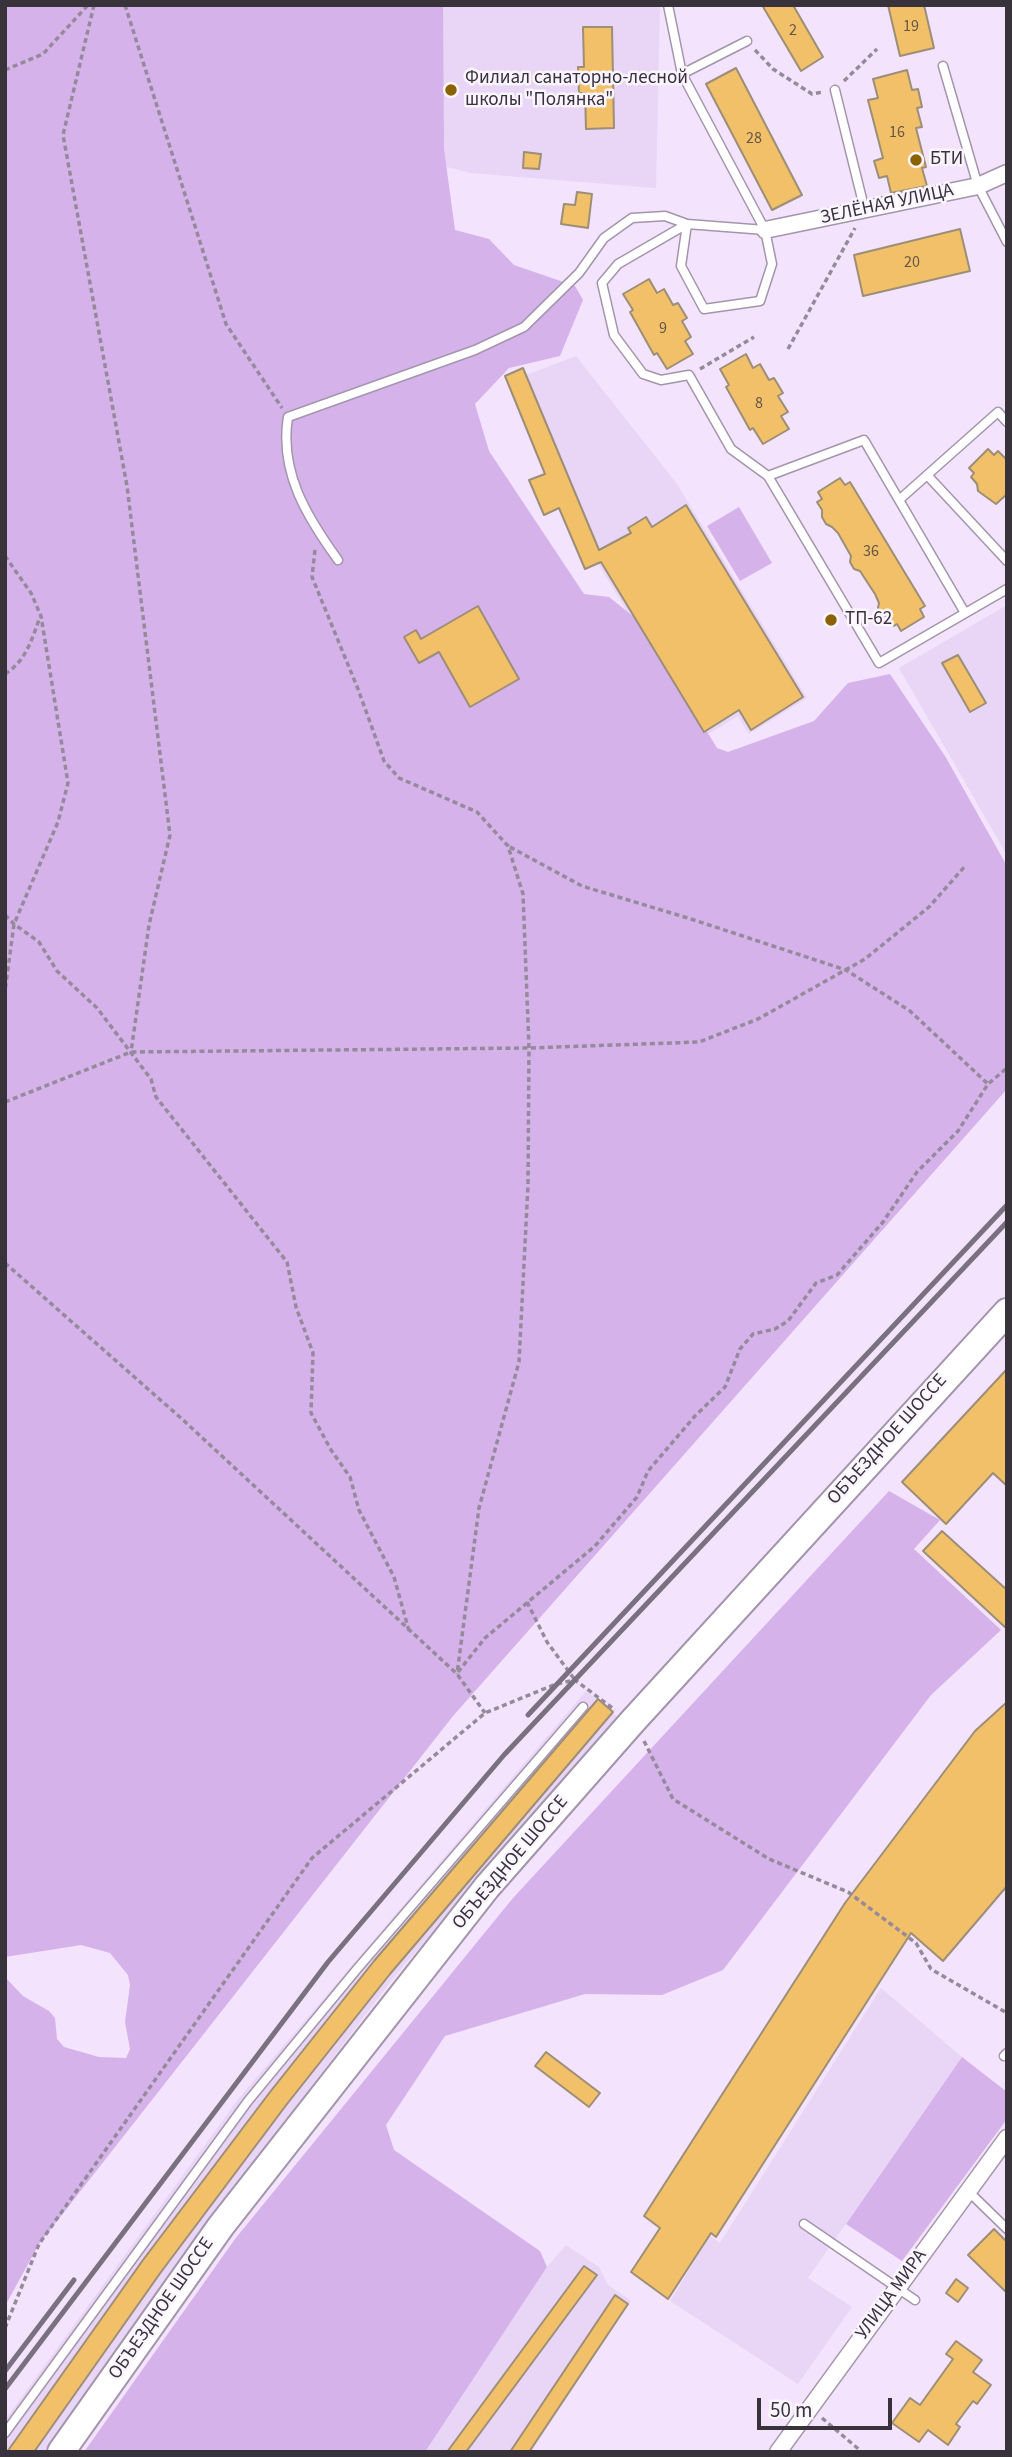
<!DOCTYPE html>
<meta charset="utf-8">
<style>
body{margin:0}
#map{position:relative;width:1012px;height:2457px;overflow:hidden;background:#f3e3fc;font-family:"Source Sans 3",sans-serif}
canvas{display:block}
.frame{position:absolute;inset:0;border:7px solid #38323b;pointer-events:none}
.scale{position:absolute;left:757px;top:2398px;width:135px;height:32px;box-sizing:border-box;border:4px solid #38323b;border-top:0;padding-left:9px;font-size:21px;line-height:24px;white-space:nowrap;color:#38323b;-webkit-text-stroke:5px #fbf5ff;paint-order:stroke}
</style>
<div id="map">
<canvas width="1012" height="2457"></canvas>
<div class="frame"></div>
<div class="scale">50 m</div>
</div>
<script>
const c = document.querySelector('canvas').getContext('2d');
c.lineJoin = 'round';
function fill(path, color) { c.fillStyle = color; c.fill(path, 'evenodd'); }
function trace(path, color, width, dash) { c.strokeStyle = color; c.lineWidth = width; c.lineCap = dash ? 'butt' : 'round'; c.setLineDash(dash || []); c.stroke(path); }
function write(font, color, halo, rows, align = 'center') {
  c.font = font + ' "Source Sans 3",sans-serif'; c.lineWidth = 5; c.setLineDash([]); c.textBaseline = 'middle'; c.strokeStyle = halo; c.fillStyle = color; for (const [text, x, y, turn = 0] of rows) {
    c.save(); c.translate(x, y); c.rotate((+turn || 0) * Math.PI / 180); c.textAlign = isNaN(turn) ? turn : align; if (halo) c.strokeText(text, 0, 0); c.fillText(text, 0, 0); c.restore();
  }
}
const built = new Path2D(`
 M273,5H660L656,188L471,173L235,114Z
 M576,356L677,484L807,698L749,734L738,716L703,737L581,535L519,378Z
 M1007,605V855L899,668Z
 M586,1691L619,1718L394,1977L167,2278L44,2452H5V2420L239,2098Z
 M881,1988L962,2057L808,2278L852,2307L798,2384L670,2301L710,2236L720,2243Z
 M566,2245L599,2267L608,2285L631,2301L531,2452H425L547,2267Z`);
const green = new Path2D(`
 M5,5H443L444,149L455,230L489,239L514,265L575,286L583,300L560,356L509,368L475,404L489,451L584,594L609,597L639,621L717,748L728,752L814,721L848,683L890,674L945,756L1007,866V1089L453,1716L39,2244L5,2306V1977L23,1996L49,2011L55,2018L57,2039L64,2047L99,2057L126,2058L130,2049L125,2022L130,1985L128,1975L110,1953L81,1945L5,1957Z
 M739,507L772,563L740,581L707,526Z
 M889,1491L940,1520L914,1549L1001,1630L931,1695L723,1970L662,1995L585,1994L445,2036L386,2125L394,2150L540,2251L547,2267L425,2452H84L235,2239L513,1898Z
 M962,2057L1007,2092V2119L902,2261L846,2224Z`);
const building = new Path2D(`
 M762,5H793L823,57L801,71Z
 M888,5H924L934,48L900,56Z
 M583,27H612L614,128L586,129L585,93H579L578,67H584Z
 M736,68L802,195L772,210L706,84Z
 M907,70L912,90L918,89L922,107L917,108L922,127L916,128L926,167L922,168L927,186L891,193L887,176L879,178L874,161L883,158L868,100L878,98L873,79Z
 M524,152L541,154L539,169L523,168Z
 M577,192L592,194L588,228L561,224L564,204L575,205Z
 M960,229L970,271L863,296L854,255Z
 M649,279L657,293L664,289L673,305L678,303L687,318L682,321L691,337L685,341L693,354L667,369L657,353L654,355L630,312L633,310L623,294Z
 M746,354L753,368L760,364L769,380L774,378L783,393L778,396L788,412L781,416L789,429L763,444L753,428L750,430L726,387L729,385L720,369Z
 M523,368L599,550L631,533L628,528L646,517L652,527L686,505L803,697L751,730L739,710L704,732L601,562L585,569L559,508L544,515L529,480L545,474L505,376Z
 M988,449L994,455L998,451L1007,460V494L996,504L978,491L977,484L971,477L974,473L969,468Z
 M840,478L845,485L850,482L925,606L920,609L924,617L901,631L897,624L894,626L888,618L883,615L878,608L879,603L875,594L860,571L854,569L850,562L851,556L838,533L832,527L826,524L822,517V510L817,502L822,499L818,492Z
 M478,606L519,679L470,707L439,652L419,663L404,637L416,630L421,639Z
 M958,655L986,703L970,712L942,663Z
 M1007,1369V1486L993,1473L946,1524L902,1482Z
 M942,1531L1007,1590V1629L923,1551Z
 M598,1699L613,1712L390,1974L287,2104L161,2272L34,2452H7L143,2260L270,2092L374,1961Z
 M1007,1702V1886L943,1961L911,1933L716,2237L711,2233L668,2299L631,2272L660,2228L644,2216L845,1903L975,1731Z
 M546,2052L600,2093L589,2107L535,2066Z
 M994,2229L1007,2242V2293L968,2255Z
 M584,2266L597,2275L466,2452H447Z
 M956,2279L968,2288L958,2302L946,2293Z
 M615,2295L628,2304L529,2452H510Z
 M956,2341L982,2360L973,2372L991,2385L977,2404L973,2401L956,2424L960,2427L948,2445L928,2430L919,2442L892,2423L910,2398L920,2405L953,2359L946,2354Z`);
const path = new Path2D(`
 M94,5L63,135L127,486L170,835L149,925L131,1052
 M125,5L226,324L282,408
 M755,50L773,69L812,94L823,92
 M5,70L43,54L88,5
 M844,81L877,49
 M788,349L855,228
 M700,369L754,337
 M315,550L312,577L358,689L384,761L399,778L477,812L508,846L523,894L529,1048L528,1185L519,1362L479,1508L457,1674
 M5,556L31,593L41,616L68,783L58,822L14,924L5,991
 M5,674C26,661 32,639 40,617
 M510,847L582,886L691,919L846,970L910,1011L988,1084
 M5,915L14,924L39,942L57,971L97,1008L151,1079L156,1097L287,1262L296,1307L313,1353L311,1413L331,1450L350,1477L359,1510L394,1577L409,1631
 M5,1102L131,1052L529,1048L699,1042L758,1019L865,959L929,907L966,865
 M5,1263L182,1419L457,1674L485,1713
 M527,1602L547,1642L575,1680
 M458,1672L485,1638L595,1546L637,1497L648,1471L695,1416L725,1387L740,1349L753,1334L775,1329L788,1321L816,1283L837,1275L883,1222L917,1172L958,1131L988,1084L1007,1068
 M644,1741L673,1799L769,1859L848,1892L916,1943L931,1969L1007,2013
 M5,2328L39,2244L312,1858L485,1713L556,1684L575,1680L615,1710
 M822,2418L862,2452`);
const service = new Path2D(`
 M943,66L978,186L1007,242
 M682,74L747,41
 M835,90L865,211
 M765,230L687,224L618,264L602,283L614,335L643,374L661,380L689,375L731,449L768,476L879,663L1007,589
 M927,475L1007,561
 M768,476L864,440L899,500L998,412L1007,422
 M899,500L965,613
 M338,560C307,517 279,472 288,417L475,350L524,327L579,273L604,238L632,218L665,216L687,224L681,266L704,309L760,301L772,264L765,230L682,74L668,5
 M1004,2056L1007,2053
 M968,2191L1007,2229
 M804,2224L915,2300
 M5,2433L248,2101L357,1969L583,1707`);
const minor = new Path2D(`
 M765,230L978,186L1007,173
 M778,2452L1007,2138`);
const primary = new Path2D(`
 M61,2452L221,2226L487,1887L632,1722L1007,1312`);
const rail = new Path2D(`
 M528,1715L1007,1205
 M5,2371L74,2280
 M5,2389L328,1962L504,1755L1007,1222`);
const markers = [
 [451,90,7,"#8a6202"],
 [916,160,7,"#8a6202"],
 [831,620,7,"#8a6202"]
];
const numberNames = [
 ["19",911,27],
 ["2",793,31],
 ["16",897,133],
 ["28",754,139],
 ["20",912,263],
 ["9",663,329],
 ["8",759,404],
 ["36",871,552]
];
const poiNames = [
 ["Филиал санаторно-лесной",465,79],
 ["школы \"Полянка\"",465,101],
 ["БТИ",930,160],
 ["ТП-62",845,620]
];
const streetNames = [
 ["ЗЕЛЁНАЯ УЛИЦА",887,205,-12],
 ["ОБЪЕЗДНОЕ ШОССЕ",888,1440,-48],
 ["ОБЪЕЗДНОЕ ШОССЕ",511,1863,-50],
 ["УЛИЦА МИРА",892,2295,-54],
 ["ОБЪЕЗДНОЕ ШОССЕ",162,2309,-55]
];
fill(built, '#e9d5f5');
fill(green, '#d5b2ea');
fill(building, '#f2c069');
trace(building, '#9c8e77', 2);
trace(service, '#a395ac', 11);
trace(minor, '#a395ac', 19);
trace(primary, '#a395ac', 30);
trace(path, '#958a9b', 3.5, [5, 3.5]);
trace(service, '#fff', 8);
trace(minor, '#fff', 16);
trace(primary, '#fff', 26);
trace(rail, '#7a7180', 5);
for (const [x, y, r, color] of markers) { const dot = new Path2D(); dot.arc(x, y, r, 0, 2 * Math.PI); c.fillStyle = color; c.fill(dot); trace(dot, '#fbf5ff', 2.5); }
write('16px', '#665646', null, numberNames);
write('19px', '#38323b', '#fbf5ff', poiNames, 'left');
write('19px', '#38323b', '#fbf5ff', streetNames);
</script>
